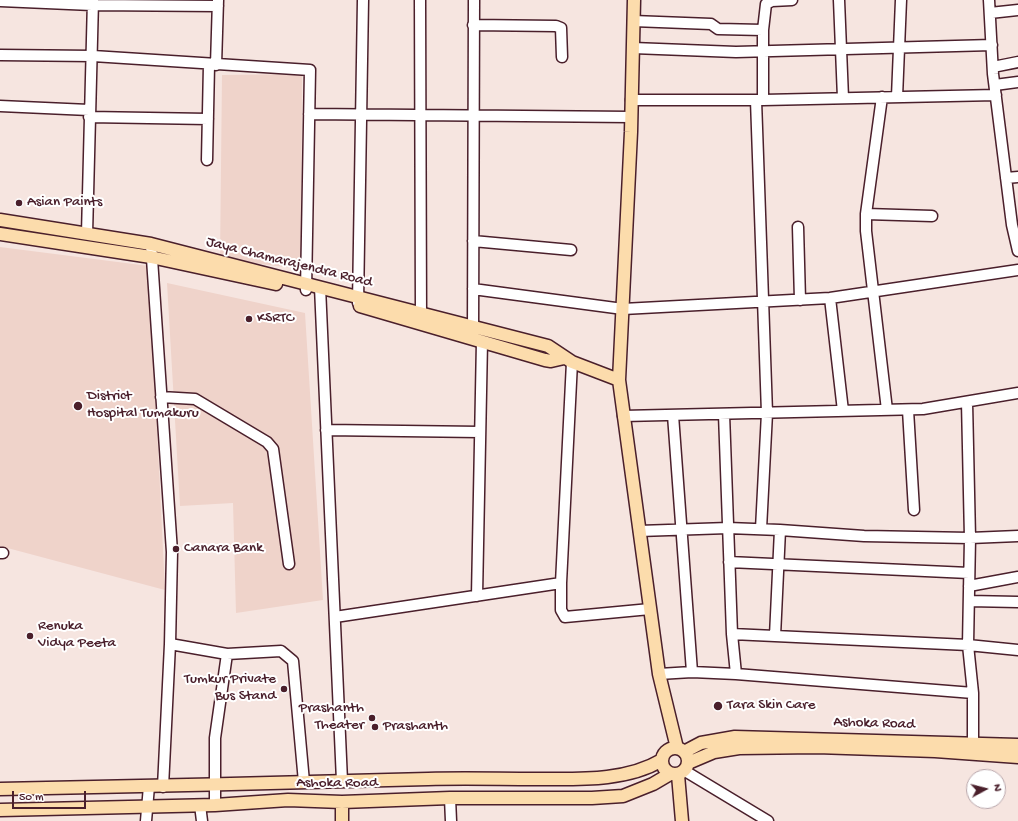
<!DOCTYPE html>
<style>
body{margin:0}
#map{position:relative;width:1018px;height:821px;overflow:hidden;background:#f6e5e0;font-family:"Gochi Hand",sans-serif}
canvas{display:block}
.north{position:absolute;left:966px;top:769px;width:40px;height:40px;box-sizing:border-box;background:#fff;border:1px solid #b7a5aa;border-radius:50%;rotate:83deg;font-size:11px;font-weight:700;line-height:16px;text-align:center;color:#4a1f2b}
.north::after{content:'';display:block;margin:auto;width:14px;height:18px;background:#4a1f2b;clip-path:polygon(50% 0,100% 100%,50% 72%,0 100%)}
.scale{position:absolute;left:12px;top:791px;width:74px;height:18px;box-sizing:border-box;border:2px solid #4a1f2b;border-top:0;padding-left:5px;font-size:12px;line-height:14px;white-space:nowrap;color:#4a1f2b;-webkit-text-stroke:3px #fff;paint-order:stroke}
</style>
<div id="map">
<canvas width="1018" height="821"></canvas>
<div class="north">N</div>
<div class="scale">50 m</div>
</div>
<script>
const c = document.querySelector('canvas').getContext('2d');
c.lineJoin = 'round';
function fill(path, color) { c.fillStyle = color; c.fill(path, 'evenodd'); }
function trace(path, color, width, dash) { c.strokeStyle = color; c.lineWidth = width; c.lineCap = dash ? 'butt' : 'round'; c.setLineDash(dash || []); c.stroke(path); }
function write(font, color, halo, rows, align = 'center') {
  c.font = font + ' "Gochi Hand",sans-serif'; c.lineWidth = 4; c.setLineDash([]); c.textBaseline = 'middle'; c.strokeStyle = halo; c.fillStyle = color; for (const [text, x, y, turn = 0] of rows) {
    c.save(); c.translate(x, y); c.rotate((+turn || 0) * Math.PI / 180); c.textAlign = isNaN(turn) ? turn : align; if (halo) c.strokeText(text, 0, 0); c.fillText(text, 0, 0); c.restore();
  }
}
const built = new Path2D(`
 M302,74L301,269L220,259L222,75Z
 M0,247L149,266L165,590L0,546Z
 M167,283L305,313L323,600L236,613L233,503L180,506Z`);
const minor = new Path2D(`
 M420,0L421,314
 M839,0L843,98
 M989,0L993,74L1012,225L1018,251
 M0,1L92,5L218,6
 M990,13L1018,10
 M633,21L711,24L718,29L763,30
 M473,25L556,26L561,28L562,57
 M633,48L736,52L992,45
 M0,55L93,56L310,70L306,290
 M216,65L218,0
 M993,67L1018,62
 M995,85L1018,82
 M882,97L866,214V231L887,410
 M897,97L901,0
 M631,100H763L996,95
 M756,100L767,413L761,529
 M763,100V30L766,4L772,1L792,0
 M0,106L89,110
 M309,114L631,117
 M89,117L208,119
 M207,160L209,65
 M1006,178L1018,177
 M866,214L932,216
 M798,227L800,300
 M87,234L93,0
 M473,241L571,250
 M151,244L172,552L170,644L163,787
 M320,287L342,781
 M473,289L623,309L830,298L1018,270
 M830,298L843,411
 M358,303L363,0
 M473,334L474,0
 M161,397L195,399L267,442L273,449L289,564
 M908,410L914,510
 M724,414L732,634L736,674
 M673,415L692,672
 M623,416L923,409L1018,393
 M326,430L480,432
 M639,531L728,528L780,530L864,536L970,538L1018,536
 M0,553H3
 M729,562L969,573
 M561,583V610L565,617L650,609
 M969,586L1018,577
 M477,596L482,341
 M969,601L1018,602
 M335,617L561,583L572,362
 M732,634L968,645L970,538L967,402
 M775,636L780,530
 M170,644L227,654L281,651L293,661L304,782
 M659,674L692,672L736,674L973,693
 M973,743V693L968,645L1018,650
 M685,771L768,821
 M450,798L451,821
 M200,805L202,821
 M215,805V738L227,654
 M146,821L149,786`);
const major = new Path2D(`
 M634,0L631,132L619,380L659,674L677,748
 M0,220L151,244L548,346L572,362L619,380
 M0,234L151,257L276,284
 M360,306L545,360L551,361L564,358
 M662 761a13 13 0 1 1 26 0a13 13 0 1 1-26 0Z
 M684,752L701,743L735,737L1018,745
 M688,763L714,752L739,748L817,747L935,751L1018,757
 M678,775L682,821
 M0,789C143,787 285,782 428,779C464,778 499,779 535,779C577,779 625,782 662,760
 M342,802V821
 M0,810L215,805L288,800L342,802L450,798H592L623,796L653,784L670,774`);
const markers = [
 [19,203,4,"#4a1f2b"],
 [249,319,4,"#4a1f2b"],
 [78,406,5,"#4a1f2b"],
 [176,549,4,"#4a1f2b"],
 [30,636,4,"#4a1f2b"],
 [284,689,4,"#4a1f2b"],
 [718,706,5,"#4a1f2b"],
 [372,718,4,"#4a1f2b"],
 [375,727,4,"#4a1f2b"]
];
const poiNames = [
 ["Asian Paints",27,203],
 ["KSRTC",257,319],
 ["District",87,397],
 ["Hospital Tumakuru",87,414],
 ["Canara Bank",184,549],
 ["Renuka",38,627],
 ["Vidya Peeta",38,644],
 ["Tumkur Private",276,680,"right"],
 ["Bus Stand",276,697,"right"],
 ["Tara Skin Care",727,706],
 ["Prashanth",364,709,"right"],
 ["Theater",364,726,"right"],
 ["Prashanth",383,727]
];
const streetNames = [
 ["Jaya Chamarajendra Road",289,263,14],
 ["Ashoka Road",874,724,2],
 ["Ashoka Road",337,784]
];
fill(built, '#efd3ca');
trace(minor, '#4a1f2b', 13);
trace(major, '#4a1f2b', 15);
trace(minor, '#fff', 10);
trace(major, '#fcdcac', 12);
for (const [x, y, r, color] of markers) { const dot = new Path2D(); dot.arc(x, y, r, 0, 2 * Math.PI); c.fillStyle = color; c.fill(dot); trace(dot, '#fff', 1.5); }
write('15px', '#4a1f2b', '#fff', poiNames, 'left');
write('15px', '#4a1f2b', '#fff', streetNames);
</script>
